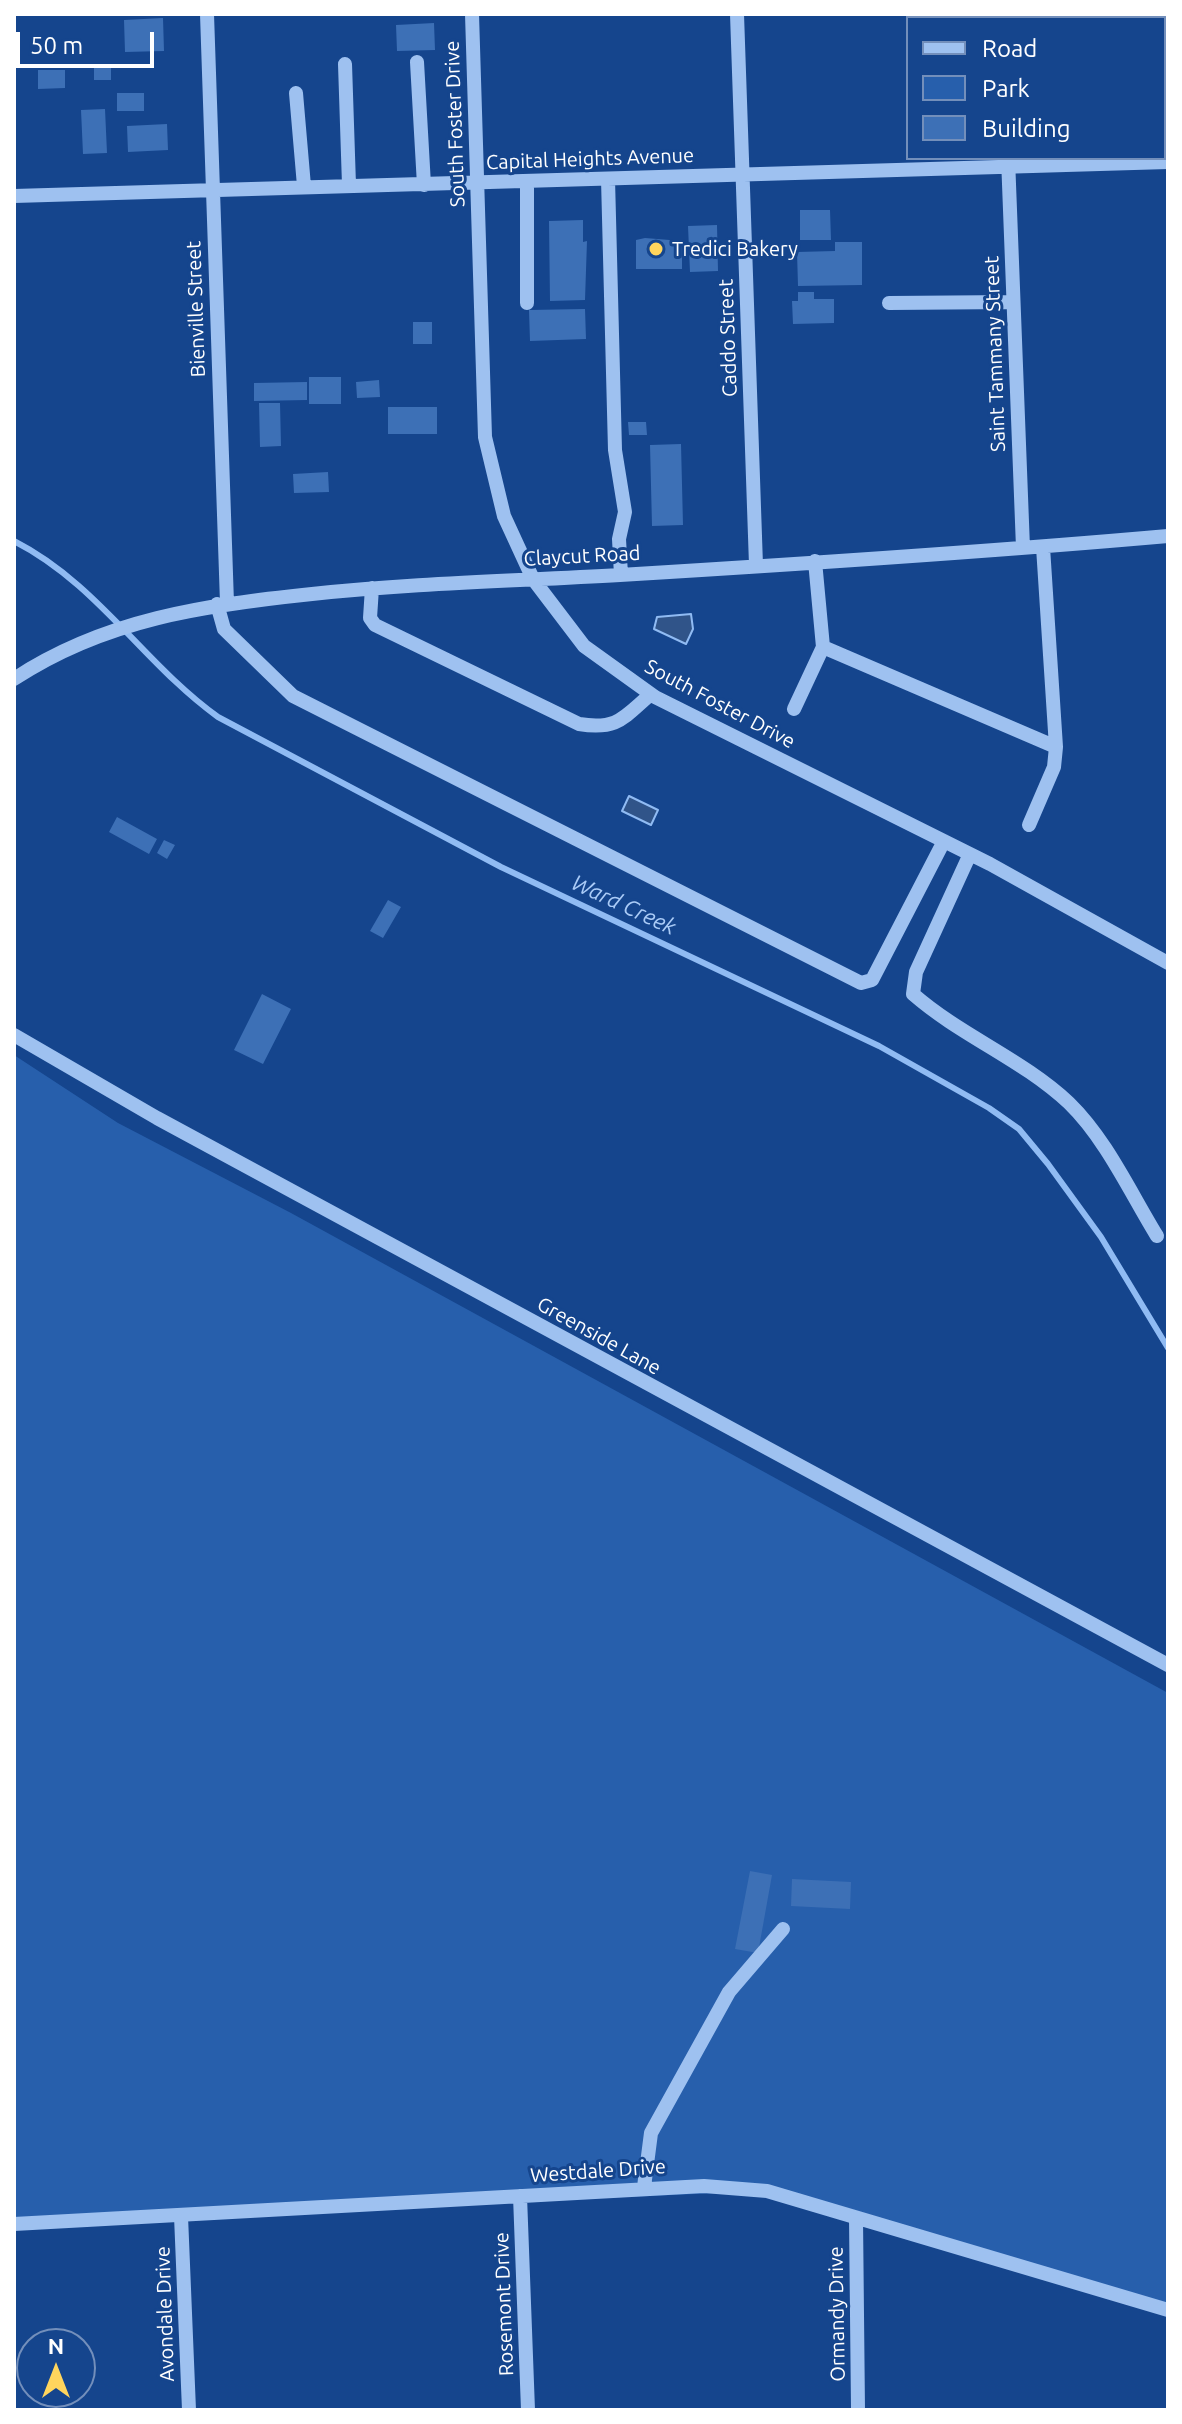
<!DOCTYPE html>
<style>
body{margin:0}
#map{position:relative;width:1182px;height:2424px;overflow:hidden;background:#15458d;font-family:Ubuntu,sans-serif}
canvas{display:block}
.frame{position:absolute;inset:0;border:16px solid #fff;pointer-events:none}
.legend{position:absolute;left:906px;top:16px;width:260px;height:144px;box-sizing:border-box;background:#15458d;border:2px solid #738fbb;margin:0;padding:10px 14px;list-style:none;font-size:24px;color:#fff}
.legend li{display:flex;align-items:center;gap:16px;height:40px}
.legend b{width:40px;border:2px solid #738fbb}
.north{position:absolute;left:16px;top:2328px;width:80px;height:80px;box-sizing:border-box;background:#15458d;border:2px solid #738fbb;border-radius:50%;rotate:0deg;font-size:22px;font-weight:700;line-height:32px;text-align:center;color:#fff}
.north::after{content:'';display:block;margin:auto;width:28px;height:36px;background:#ffd55d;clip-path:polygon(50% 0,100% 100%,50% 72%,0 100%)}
.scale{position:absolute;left:16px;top:32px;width:138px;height:36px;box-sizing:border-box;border:4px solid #fff;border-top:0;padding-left:10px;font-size:24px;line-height:28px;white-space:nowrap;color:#fff;-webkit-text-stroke:6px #15458d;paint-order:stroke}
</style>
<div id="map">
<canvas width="1182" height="2424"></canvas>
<div class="frame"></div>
<ul class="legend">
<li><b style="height:10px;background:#9ec1f0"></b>Road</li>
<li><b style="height:22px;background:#275fac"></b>Park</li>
<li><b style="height:22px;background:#3d70b6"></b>Building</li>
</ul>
<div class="north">N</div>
<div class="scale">50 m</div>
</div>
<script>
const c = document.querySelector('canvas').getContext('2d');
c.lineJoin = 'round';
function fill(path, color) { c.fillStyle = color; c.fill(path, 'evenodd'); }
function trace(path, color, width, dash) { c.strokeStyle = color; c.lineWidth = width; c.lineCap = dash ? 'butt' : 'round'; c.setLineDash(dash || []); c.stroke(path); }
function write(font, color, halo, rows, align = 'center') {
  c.font = font + ' Ubuntu,sans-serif'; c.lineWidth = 6; c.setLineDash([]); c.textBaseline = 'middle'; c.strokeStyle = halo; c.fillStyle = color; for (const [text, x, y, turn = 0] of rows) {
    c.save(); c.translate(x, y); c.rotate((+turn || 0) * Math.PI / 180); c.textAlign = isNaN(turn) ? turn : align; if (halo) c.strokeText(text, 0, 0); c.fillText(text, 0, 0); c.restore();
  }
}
const green = new Path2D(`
 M14,1055L118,1123L291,1213L1168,1693V2312L767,2191L14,2223Z`);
const water = new Path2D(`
 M691,614L693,629L686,644L654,629L657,617Z
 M629,796L658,810L651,825L622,811Z`);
const stream = new Path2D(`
 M14,541C98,584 143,663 218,717L501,867L879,1046L989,1108L1019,1129L1048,1164L1101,1237L1168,1348`);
const building = new Path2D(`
 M163,18L164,51L125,52L124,20Z
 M434,23L435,50L397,51L396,25Z
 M94,67H111V80H94Z
 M38,70H65V88L38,89Z
 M117,93H144V111H117Z
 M105,109L107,153L83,154L81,110Z
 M167,124L168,150L128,152L127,126Z
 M800,210H830L831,240H800Z
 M583,220V242L587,241L585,300L550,301L549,221Z
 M717,225L718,271L690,272L688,226Z
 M645,238L682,241V269H636V240Z
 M835,242H862V285L798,286L797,252L835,251Z
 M798,292H814V299H834V323L793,324L792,301H798Z
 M585,309L586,339L530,341L529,310Z
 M413,322H432V344H413Z
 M309,377H341V404H309Z
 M379,380L380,397L357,398L356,382Z
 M307,382V400L254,401V383Z
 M259,403H280L281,446L260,447Z
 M388,407H437V434H388Z
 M628,422H646L647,435H629Z
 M681,444L683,525L652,526L650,445Z
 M328,472L329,492L294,493L293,474Z
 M117,817L157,839L149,854L109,832Z
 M164,840L175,845L167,859L157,853Z
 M388,900L401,907L383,938L370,931Z
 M262,994L291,1009L263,1064L234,1050Z
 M750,1871L772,1875L758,1953L735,1949Z
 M792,1879L851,1882L850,1909L791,1906Z`);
const minor = new Path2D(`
 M207,14L227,603
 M472,14L485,437L504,516L533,579L584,646L655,697L990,864L1168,963
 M737,14L756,565
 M1003,14L1004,18
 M1136,14V18
 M417,62L424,185
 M345,64L349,185
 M296,93L304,186
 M1008,158L1023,548
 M608,179L615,450L625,512L619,539L621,575
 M14,196L1168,162
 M527,303V181
 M889,303L1012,302
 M372,588L370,618L375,625L579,724C618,730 623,718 651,694
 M217,604L224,629L293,696L861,983L872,980L944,841
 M823,647L1056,747
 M14,679C105,619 206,605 312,594C414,583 517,581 620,575C802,564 986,552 1168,536
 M794,709L823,647L815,561
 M1029,825L1054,767L1056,747L1043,547
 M970,854L916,972L913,994C961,1036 1022,1059 1069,1103C1106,1139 1130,1192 1157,1236
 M14,1035L157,1118L1168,1665
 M644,2187L651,2133L729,1992L783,1929
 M520,2196L528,2410
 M181,2216L189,2410
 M856,2218L858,2410
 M14,2224L704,2186L767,2191L1168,2310`);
const markers = [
 [656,249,8,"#ffd55d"]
];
const streetNames = [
 ["South Foster Drive",455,124,-92],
 ["Capital Heights Avenue",590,159,-2],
 ["Bienville Street",196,309,-92],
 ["Caddo Street",728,338,-92],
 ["Saint Tammany Street",995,354,-92],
 ["Claycut Road",582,556,-3],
 ["South Foster Drive",720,704,28],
 ["Greenside Lane",599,1336,29],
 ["Westdale Drive",598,2171,-4],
 ["Rosemont Drive",504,2304,-92],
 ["Avondale Drive",165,2314,-92],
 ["Ormandy Drive",837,2314,-91]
];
const poiNames = [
 ["Tredici Bakery",672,249]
];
const waterNames = [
 ["Ward Creek",624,905,25]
];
fill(green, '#275fac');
fill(water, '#305489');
trace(water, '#90bbf3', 2);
trace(stream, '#90bbf3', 6);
fill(building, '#3d70b6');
trace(minor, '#9ec1f0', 14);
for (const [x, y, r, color] of markers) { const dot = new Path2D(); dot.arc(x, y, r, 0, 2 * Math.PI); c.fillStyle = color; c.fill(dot); trace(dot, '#15458d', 3); }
write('20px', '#fff', '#15458d', streetNames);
write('20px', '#fff', '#15458d', poiNames, 'left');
write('italic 22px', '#aacbf7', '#15458d', waterNames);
</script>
